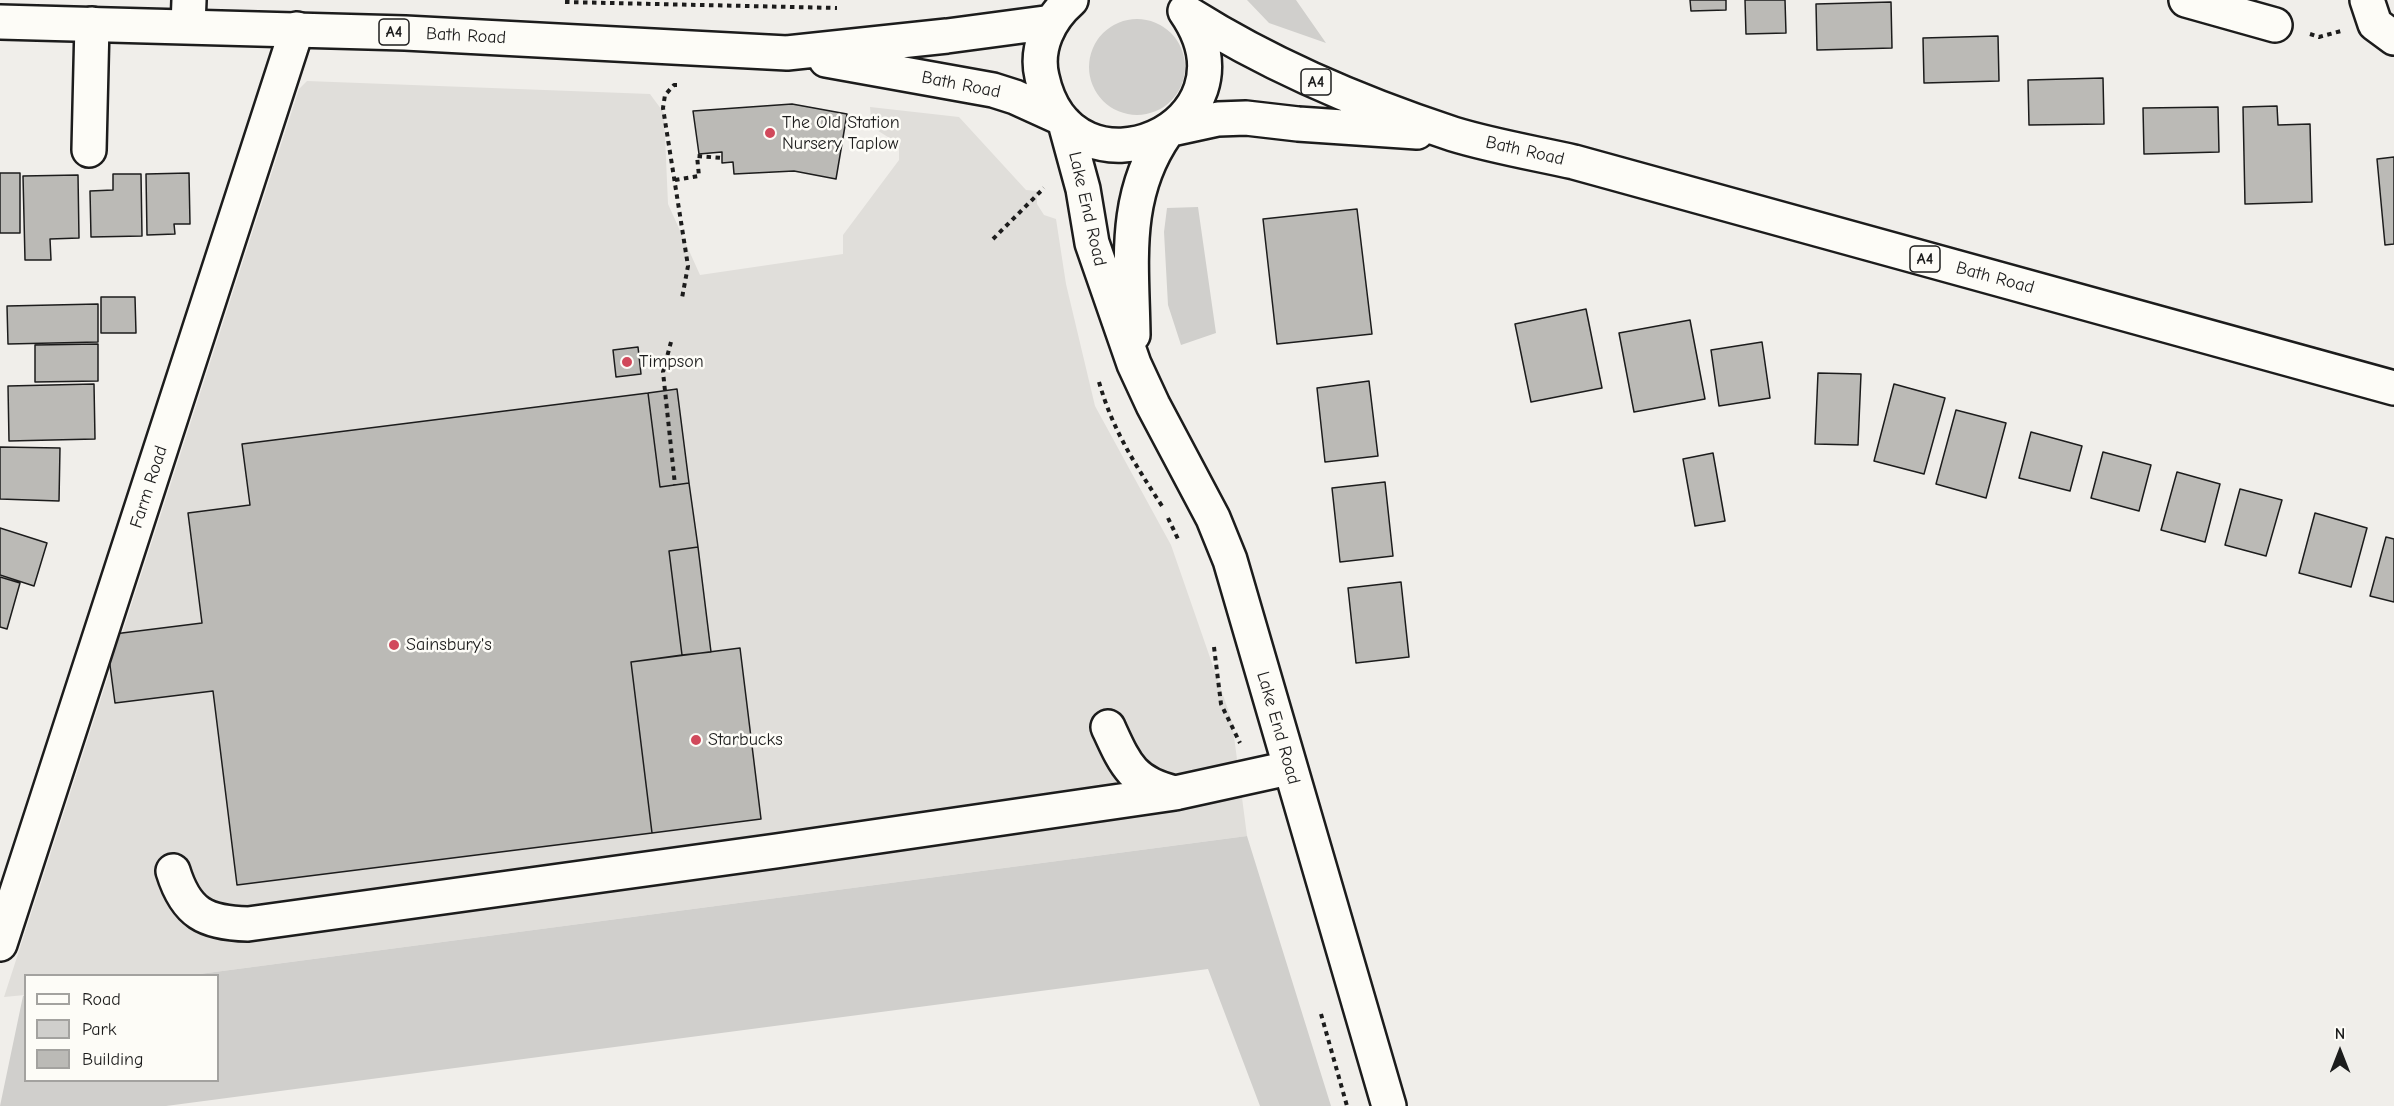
<!DOCTYPE html>
<style>
body{margin:0}
#map{position:relative;width:2394px;height:1106px;overflow:hidden;background:#f0eeea;font-family:"Comic Neue",sans-serif}
canvas{display:block}
.legend{position:absolute;left:24px;top:974px;width:195px;height:108px;box-sizing:border-box;background:#fdfcf7;border:2px solid #a3a29f;margin:0;padding:8px 10px;list-style:none;font-size:18px;color:#1c1c1c}
.legend li{display:flex;align-items:center;gap:12px;height:30px}
.legend b{width:30px;border:2px solid #a3a29f}
.north{position:absolute;left:2310px;top:1022px;width:60px;height:60px;-webkit-text-stroke:4px #fdfcf7;paint-order:stroke;rotate:0deg;font-size:16px;font-weight:700;line-height:24px;text-align:center;color:#1c1c1c}
.north::after{content:'';display:block;margin:auto;width:21px;height:27px;background:#1c1c1c;clip-path:polygon(50% 0,100% 100%,50% 72%,0 100%)}
</style>
<div id="map">
<canvas width="2394" height="1106"></canvas>
<ul class="legend">
<li><b style="height:8px;background:#fdfcf7"></b>Road</li>
<li><b style="height:16px;background:#d0cfcc"></b>Park</li>
<li><b style="height:16px;background:#bbbab6"></b>Building</li>
</ul>
<div class="north">N</div>
</div>
<script>
const c = document.querySelector('canvas').getContext('2d');
c.lineJoin = 'round';
function fill(path, color) { c.fillStyle = color; c.fill(path, 'evenodd'); }
function trace(path, color, width, dash) { c.strokeStyle = color; c.lineWidth = width; c.lineCap = dash ? 'butt' : 'round'; c.setLineDash(dash || []); c.stroke(path); }
function write(font, color, halo, rows, align = 'center') {
  c.font = font + ' "Comic Neue",sans-serif'; c.lineWidth = 5; c.setLineDash([]); c.textBaseline = 'middle'; c.strokeStyle = halo; c.fillStyle = color; for (const [text, x, y, turn = 0] of rows) {
    c.save(); c.translate(x, y); c.rotate((+turn || 0) * Math.PI / 180); c.textAlign = isNaN(turn) ? turn : align; if (halo) c.strokeText(text, 0, 0); c.fillText(text, 0, 0); c.restore();
  }
}
const built = new Path2D(`
 M307,81L650,94L664,113L668,204L700,275L843,254V235L899,160V144L872,127L870,107L959,117L1026,190L1037,191V204L1044,215L1056,219L1066,284L1095,406L1171,545L1232,721L1247,836L192,975L26,976L25,995L4,997L299,89Z`);
const green = new Path2D(`
 M1247,0H1296L1326,43L1269,23Z
 M1089 67a48 48 0 1 1 96 0a48 48 0 1 1-96 0Z
 M1198,207L1216,333L1181,345L1168,305L1164,232L1167,208Z
 M1247,836L1331,1106H1260L1208,969L166,1106H0L23,996L25,995L26,1080H218V976L192,975Z`);
const building = new Path2D(`
 M1690,0H1726V10L1691,11Z
 M1745,0H1785L1786,33L1746,34Z
 M1891,2L1892,48L1817,50L1816,4Z
 M1998,36L1999,81L1924,83L1923,38Z
 M2103,78L2104,124L2029,125L2028,80Z
 M792,104L847,114L836,179L794,171L734,174L733,162L722,163V152L699,154L693,111Z
 M2277,106L2278,125L2310,124L2312,202L2245,204L2243,107Z
 M2218,107L2219,152L2144,154L2143,108Z
 M2394,157V244L2385,245L2377,159Z
 M0,173H20V233H0Z
 M189,173L190,224H174L175,234L147,235L146,174Z
 M113,174H141L142,236L91,237L90,191L113,190Z
 M78,175L79,238L50,239L51,260H25L23,176Z
 M1357,209L1372,334L1277,344L1263,219Z
 M101,297H135L136,333H101Z
 M98,304V342L8,344L7,306Z
 M1586,309L1602,388L1531,402L1515,324Z
 M1690,320L1705,399L1634,412L1619,333Z
 M1762,342L1770,398L1719,406L1711,350Z
 M98,344V381L35,382V345Z
 M638,347L641,374L616,377L613,350Z
 M1818,373L1861,374L1858,445L1815,444Z
 M1369,381L1378,456L1325,462L1317,388Z
 M94,384L95,439L9,441L8,386Z
 M1894,384L1945,398L1924,474L1874,461Z
 M677,389L689,483L660,487L648,393Z
 M648,393L660,487L689,483L698,547L669,551L682,655L631,662L652,833L237,885L213,691L115,703L106,635L202,623L188,513L250,505L242,444Z
 M1956,410L2006,423L1986,498L1936,484Z
 M2031,432L2082,446L2070,491L2019,478Z
 M0,447L60,448L59,501L0,499Z
 M2103,452L2151,465L2139,511L2091,498Z
 M1713,453L1725,521L1695,526L1683,459Z
 M2177,472L2220,484L2205,542L2161,530Z
 M1385,482L1393,556L1340,562L1332,488Z
 M2240,489L2282,500L2266,556L2225,545Z
 M2315,513L2367,528L2351,587L2299,573Z
 M0,528L47,543L34,586L0,575Z
 M2386,537L2394,539V602L2370,596Z
 M698,547L711,652L682,655L669,551Z
 M0,577L20,583L7,629L0,627Z
 M1401,582L1409,657L1356,663L1348,588Z
 M740,648L761,819L652,833L631,662Z`);
const path = new Path2D(`
 M565,2L837,8
 M2310,34L2319,37L2341,31
 M677,85H674L665,95L663,108L688,266L682,298
 M675,180L699,176L697,156L722,158
 M993,239L1044,188
 M671,342L663,372L675,485
 M1099,382C1113,431 1135,464 1162,506
 M1168,518L1179,541
 M1214,647L1221,704L1240,743
 M1321,1014L1347,1106`);
const minor = new Path2D(`
 M2186,0L2275,25
 M2367,0L2375,24L2394,38
 M188,26L189,0
 M89,150L92,24
 M1108,727C1125,764 1132,783 1175,793L1289,768
 M173,871C186,913 205,923 248,924L776,851L1175,793
 M0,944L297,29`);
const major = new Path2D(`
 M1071,0C1049,19 1035,48 1042,77C1071,210 1266,127 1185,11
 M1186,12C1269,65 1359,103 1453,134C1492,146 1534,153 1574,162L2394,388
 M0,22L405,33L787,53L947,36L1052,22
 M826,60L993,90L1015,97L1059,117
 M1065,123L1083,189L1092,243L1134,364L1153,405L1213,518L1230,560L1389,1106
 M1172,129L1218,119L1246,118L1298,124L1417,132
 M1133,335C1132,263 1122,196 1166,133`);
const markers = [
 [770,133,6,"#d1495b"],
 [627,362,6,"#d1495b"],
 [394,645,6,"#d1495b"],
 [696,740,6,"#d1495b"]
];
const shields = [
 [394,32,30],
 [1316,82,30],
 [1925,259,30]
];
const shieldNames = [
 ["A4",394,32],
 ["A4",1316,82],
 ["A4",1925,259]
];
const streetNames = [
 ["Bath Road",466,36,3],
 ["Bath Road",961,85,11],
 ["Bath Road",1525,151,13],
 ["Lake End Road",1087,209,77],
 ["Bath Road",1995,278,15],
 ["Farm Road",149,487,-72],
 ["Lake End Road",1278,728,74]
];
const poiNames = [
 ["The Old Station",782,123],
 ["Nursery Taplow",782,144],
 ["Timpson",639,362],
 ["Sainsbury's",406,645],
 ["Starbucks",708,740]
];
fill(built, '#e0deda');
fill(green, '#d0cfcc');
fill(building, '#bbbab6');
trace(building, '#1c1c1c', 1.5);
trace(minor, '#1c1c1c', 38);
trace(major, '#1c1c1c', 38);
trace(path, '#1c1c1c', 4, [4.5, 4.5]);
trace(minor, '#fdfcf7', 33);
trace(major, '#fdfcf7', 33);
for (const [x, y, r, color] of markers) { const dot = new Path2D(); dot.arc(x, y, r, 0, 2 * Math.PI); c.fillStyle = color; c.fill(dot); trace(dot, '#fdfcf7', 2); }
for (const [x, y, w] of shields) { const box = new Path2D(); box.roundRect(x - w / 2, y - 13, w, 26, 4.5); c.fillStyle = '#fdfcf7'; c.fill(box); trace(box, '#1c1c1c', 1.5); }
write('bold 16px', '#1c1c1c', null, shieldNames);
write('18px', '#1c1c1c', '#fdfcf7', streetNames);
write('18px', '#1c1c1c', '#fdfcf7', poiNames, 'left');
</script>
